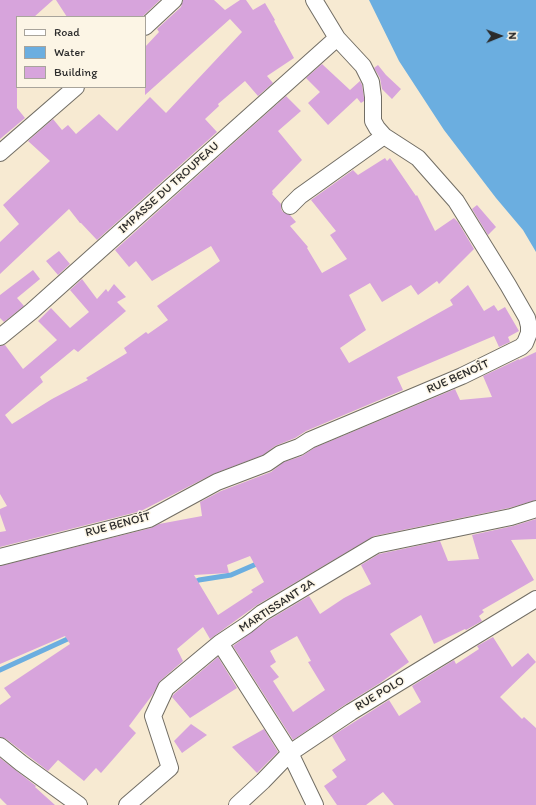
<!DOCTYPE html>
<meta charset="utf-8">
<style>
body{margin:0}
#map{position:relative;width:536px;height:805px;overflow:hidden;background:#f7ead2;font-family:Itim,sans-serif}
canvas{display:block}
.legend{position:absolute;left:16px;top:16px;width:130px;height:72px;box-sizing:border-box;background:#fcf5e5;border:1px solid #a8a49b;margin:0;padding:5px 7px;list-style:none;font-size:12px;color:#2b2b2b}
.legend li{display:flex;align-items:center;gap:8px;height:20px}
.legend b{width:20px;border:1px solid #a8a49b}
.north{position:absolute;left:480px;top:16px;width:40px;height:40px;-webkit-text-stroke:3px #fcf5e5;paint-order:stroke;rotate:89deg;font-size:11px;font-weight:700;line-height:16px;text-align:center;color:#2b2b2b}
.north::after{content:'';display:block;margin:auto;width:14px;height:18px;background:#2b2b2b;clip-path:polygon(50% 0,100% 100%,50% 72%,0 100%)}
</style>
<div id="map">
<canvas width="536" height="805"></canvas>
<ul class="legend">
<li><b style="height:5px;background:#fff"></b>Road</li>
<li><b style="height:11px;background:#6baee0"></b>Water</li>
<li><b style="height:11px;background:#d7a4dc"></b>Building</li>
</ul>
<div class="north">N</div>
</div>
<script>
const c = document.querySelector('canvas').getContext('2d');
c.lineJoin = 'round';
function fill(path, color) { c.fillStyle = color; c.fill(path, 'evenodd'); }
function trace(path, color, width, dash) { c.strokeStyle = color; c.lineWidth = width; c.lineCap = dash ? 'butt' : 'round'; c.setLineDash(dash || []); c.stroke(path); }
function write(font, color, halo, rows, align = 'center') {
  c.font = font + ' Itim,sans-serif'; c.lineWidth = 3; c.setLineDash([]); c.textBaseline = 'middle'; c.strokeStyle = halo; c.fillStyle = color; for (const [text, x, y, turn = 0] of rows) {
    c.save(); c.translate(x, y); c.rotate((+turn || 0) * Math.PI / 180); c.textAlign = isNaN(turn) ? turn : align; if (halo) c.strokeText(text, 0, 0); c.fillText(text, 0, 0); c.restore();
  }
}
const water = new Path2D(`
 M369,0H536V252L523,230L496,198L444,130L399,61Z`);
const stream = new Path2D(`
 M192,583L199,580L231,575L261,562
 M0,670L72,637`);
const building = new Path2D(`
 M0,0H53L34,17H17V108L25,118L0,139Z
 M56,0H160L142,17H67Z
 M183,0H214L225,10L240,0H246L253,10L265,3L275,20L274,21L294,58L267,76L273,83L258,96L245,81L218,104L219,106L205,119L217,132L97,240L81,223H80L69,209L0,274V242L19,224L3,205L50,161L28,141L53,119L62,130L68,125L76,134L99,114L117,131L150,97L166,113L242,32L230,19L145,95V47L159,32L157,29L181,7Z
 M322,64L350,90L360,81L362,85L364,98V101L361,103L357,98L328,125L308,103L320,92L306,78Z
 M378,65L386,75L401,89L392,99L382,89L380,78L374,68Z
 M286,96L301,111L278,131L302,160L272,191L273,193L272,194L281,204V209L283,212L290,215L296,222L290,226L308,247L307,248L322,273L347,259L330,235L336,231L311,200L353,170L358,175L385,158L387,161L390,158L416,196L417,195L435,231L454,218L458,222L474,249L439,284L437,281L418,295L411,285L382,302L370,283L349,295L366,330L340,348L349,363L453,305L450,300L468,285L484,311L494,305L498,311L505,307L519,331L508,337L510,342L499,347L494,336L397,377L403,390L306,431L295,438L275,446L263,455L213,474L141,511L0,547V532L6,531L0,514V509L7,506L0,494V346L5,345L23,369L57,340L38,321L51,308L70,328L89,312L70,290L82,279L97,299L106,289L108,292L114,284L126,297L117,302L126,311L78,352L74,349L40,377L43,382L5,415L12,424L52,399L88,380L86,378L127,353L124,348L146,332L148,334L168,320L157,306L220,261L211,246L152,281L136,261L129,267L115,250Z
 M477,205L496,227L488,235L472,209Z
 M59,251L70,264L58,275L46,261Z
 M33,270L40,279L17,298L24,306L4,322L0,318V295Z
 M536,352V500L509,508L374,536L257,605L210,639L203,627L177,649L183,661L160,681L153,694L129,726L136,733L101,773L96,768L84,781L58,760L48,771L6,739L0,737V705L11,697L4,688L70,644L65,636L0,664V566L151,528L159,524L202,516L200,502L221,491L271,472L284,462L302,456L314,448L455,389L460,400L492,397L483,376L519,359V360ZM250,556L264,582L251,590L253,592L218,615L194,575L229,573L227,565Z
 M536,519V539L511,540L534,580L482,610L484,612L479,616L482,621L466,630L465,629L434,644L421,615L396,630L390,634L409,662L380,683L346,704L293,740L233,646L267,621L309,596L320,614L344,598L371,584L361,565L379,554L440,541L448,561L479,559L472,535L513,526ZM297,636L311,661L308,662L325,690L293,712L273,681L279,677L270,666L276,662L270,651Z
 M493,637L512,667L528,653L536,662L500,697L522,719L524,717L536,728V805H394L383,792L366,805H337L324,786L337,777L332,770L346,760L332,736L389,700L399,716L421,702L412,686L454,660L456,664L479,649L477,646Z
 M218,657L237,688L190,718L172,697L174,694Z
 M191,724L207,735L182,753L174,741Z
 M264,729L278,752L257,773L232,747Z
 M0,758L36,786L35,787L55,805H7L0,798Z`);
const street = new Path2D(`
 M145,27L174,0
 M0,153L76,87
 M290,206L300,196L384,136
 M0,337L32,311L337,38
 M0,557L149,519L217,482L267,463L280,454L299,447L310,440L462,376L521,347L525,343L529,333V326L527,318L508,285L456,201L418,158L384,136L377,128L373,121V97L371,82L363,66L337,38L314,0
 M220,643L290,753L315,805
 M0,746L21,763L79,805
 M127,805L170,768L153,716L166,688L220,643L247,625L262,613L376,545L511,517L536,509
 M237,805L263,781L290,753L351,712L536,599`);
const streetNames = [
 ["IMPASSE DU TROUPEAU",169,188,-42],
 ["RUE BENOÎT",458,377,-24],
 ["RUE BENOÎT",118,525,-15],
 ["MARTISSANT 2A",277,606,-33],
 ["RUE POLO",380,694,-31]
];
fill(water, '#6baee0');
trace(stream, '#6baee0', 5);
fill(building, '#d7a4dc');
trace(street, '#726e65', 18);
trace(street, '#fff', 16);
write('12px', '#2b2b2b', '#fcf5e5', streetNames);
</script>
